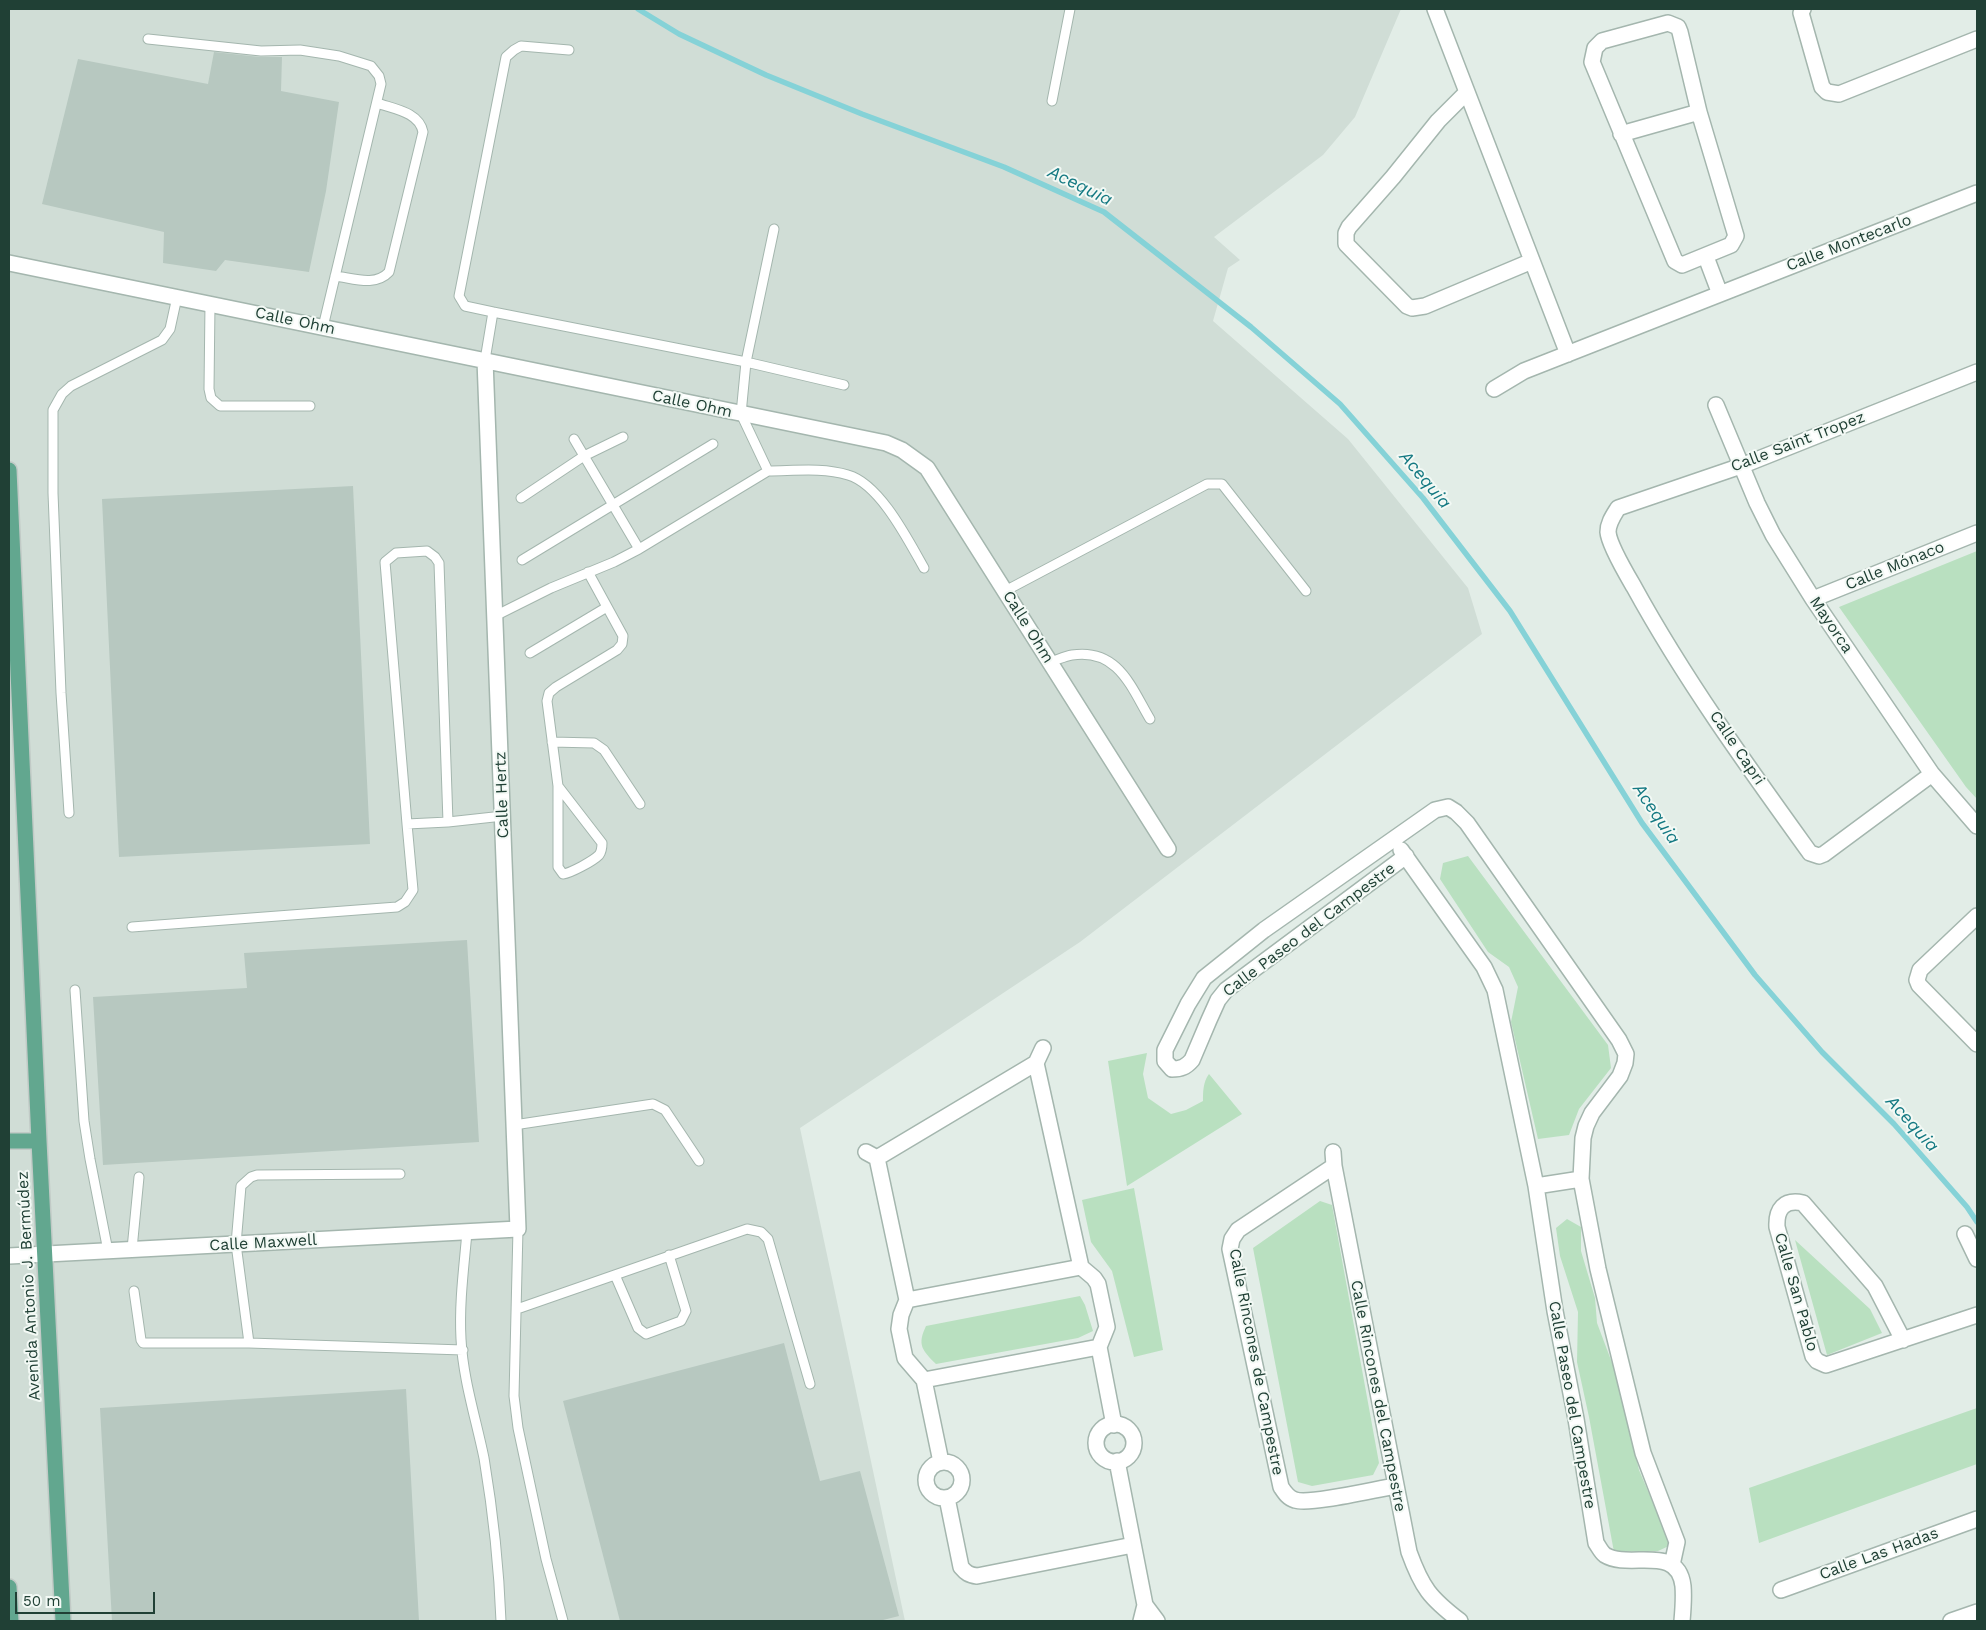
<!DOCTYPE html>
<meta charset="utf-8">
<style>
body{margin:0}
#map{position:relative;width:1986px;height:1630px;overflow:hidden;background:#e2ede7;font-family:"Work Sans",sans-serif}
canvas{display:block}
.frame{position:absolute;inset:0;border:10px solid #204035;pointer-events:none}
.scale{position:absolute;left:15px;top:1592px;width:140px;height:22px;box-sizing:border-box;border:2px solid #204035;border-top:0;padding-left:6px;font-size:15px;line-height:18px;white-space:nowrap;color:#204035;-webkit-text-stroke:4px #f3f9f5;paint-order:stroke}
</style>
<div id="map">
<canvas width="1986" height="1630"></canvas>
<div class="frame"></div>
<div class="scale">50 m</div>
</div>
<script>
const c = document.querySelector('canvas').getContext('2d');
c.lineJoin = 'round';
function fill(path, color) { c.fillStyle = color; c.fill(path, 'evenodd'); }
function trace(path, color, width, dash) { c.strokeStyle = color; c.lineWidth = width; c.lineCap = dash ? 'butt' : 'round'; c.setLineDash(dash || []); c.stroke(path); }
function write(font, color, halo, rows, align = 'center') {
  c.font = font + ' "Work Sans",sans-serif'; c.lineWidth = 4; c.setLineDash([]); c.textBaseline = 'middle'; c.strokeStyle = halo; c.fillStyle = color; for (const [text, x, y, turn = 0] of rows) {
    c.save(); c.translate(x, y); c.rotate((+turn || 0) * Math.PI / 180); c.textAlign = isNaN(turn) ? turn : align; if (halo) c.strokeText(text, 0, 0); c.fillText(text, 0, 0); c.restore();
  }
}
const built = new Path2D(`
 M9,9H1401L1355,117L1323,155L1214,237L1240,260L1228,268L1213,321L1348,439L1468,588L1482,634L1080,942L800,1128L905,1621H9Z`);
const green = new Path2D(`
 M1977,551V799L1966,787L1839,607Z
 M1468,856L1608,1045L1611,1068L1579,1109L1569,1135L1538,1139L1511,1022L1518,987L1509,967L1488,952L1440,879L1443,863Z
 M1147,1053L1143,1074L1148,1098L1171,1114L1186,1110L1203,1101C1203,1092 1203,1082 1209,1074L1242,1114L1127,1186L1108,1061Z
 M1134,1188L1163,1350L1134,1357L1112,1271L1091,1242L1082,1200Z
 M1320,1201L1332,1205L1379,1463L1373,1475L1312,1486L1298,1482L1253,1248Z
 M1567,1219L1581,1227V1251L1595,1298L1597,1323L1617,1376L1639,1470L1671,1545L1658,1551L1614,1552L1589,1417L1577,1362L1578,1312L1560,1256L1556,1228Z
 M1795,1240L1870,1309L1882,1333L1827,1355Z
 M1080,1296L1085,1305L1093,1331L1078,1338L936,1364C922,1350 917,1345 926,1326Z
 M1977,1408V1464L1759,1543L1749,1488Z`);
const stream = new Path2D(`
 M638,9L679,34L766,75L862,114L1004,167L1104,212L1251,327L1340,404L1423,498L1510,611L1642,823L1755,975L1822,1052L1894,1124L1967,1207L1977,1222`);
const building = new Path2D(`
 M214,52L260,57H282L281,91L339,102L326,191L309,272L225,260L216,271L163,263L164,232L42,204L78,59L208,84Z
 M353,486L370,844L119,857L102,499Z
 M467,940L479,1142L103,1165L93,997L247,988L244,953Z
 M784,1343L820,1481L860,1471L899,1616L879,1621H620L563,1401Z
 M406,1389L419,1621H112L100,1408Z`);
const lane = new Path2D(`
 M148,39L261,51L300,50L339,56L371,66L379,76L381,84L323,327
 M1052,101L1070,9
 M335,276C353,278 375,287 389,272L423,132C419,112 394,109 377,103
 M210,304L209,389L211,398L220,406H310
 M493,312L465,306L459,296L506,57L514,50L521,46L569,50
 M485,360L493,312L746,362L774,229
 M844,385L746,362L741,414L768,471C793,471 822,467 848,475C880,484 908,540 924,568
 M574,439L639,549
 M521,498L584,456L623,437
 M522,560L713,444
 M1005,591L1207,484H1222L1306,591
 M495,616L551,588L614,562L639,549L768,471
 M530,653L607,607
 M1050,662C1057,660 1065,656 1072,655C1118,648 1131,687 1150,719
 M552,742L594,743L604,750L640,804
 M558,786L602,843C602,847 602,851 599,855C593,861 571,873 563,874L558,867V786L547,701L549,693L556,687L617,650L622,644L623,636L588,572
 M69,813L61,693L53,493V410L62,394L71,386L162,340L170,329L177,297
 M407,824L385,562L396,553L427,551L435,557L439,563L448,822
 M132,927L397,907L405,902L413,890L407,824L448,822L503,816
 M75,990L84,1121L90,1159L108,1251
 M514,1125L653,1104L665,1110L699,1161
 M400,1174L257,1175L251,1177L241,1186L236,1244L249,1343L463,1350
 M518,1229L514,1396L518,1428L546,1559L563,1621
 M467,1232C464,1267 459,1303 461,1339C463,1379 476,1419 484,1458C493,1512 499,1567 501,1621
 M132,1249L139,1177
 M615,1275L638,1328L646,1334L681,1321L686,1311L669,1255
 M134,1291L141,1340L143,1343H249
 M517,1309L747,1229L761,1232L768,1239L810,1384`);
const street = new Path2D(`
 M1435,9L1568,354
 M1803,9L1801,13L1822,87L1827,92L1839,94L1977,39
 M1668,23L1678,27L1680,32L1699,112L1736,236L1731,245L1682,265L1675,261L1592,62L1595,48L1602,41Z
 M1467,92L1438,121L1393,177L1349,227L1346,233V244L1407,306L1412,308L1425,306L1532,261
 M1621,134L1699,112
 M1706,257L1720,294
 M9,263L886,443L902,450L927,468L1168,849
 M1494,389L1524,371L1977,193
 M1716,405L1757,503L1773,535L1813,599L1932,774L1977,826
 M1813,599L1977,533
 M1932,774L1824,854L1819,856L1810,853C1748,767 1685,680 1634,587C1627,575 1609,545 1608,532C1608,523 1613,516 1618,508L1741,466L1977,372
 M1401,850L1484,967L1495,990L1536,1186L1555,1311L1576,1419L1596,1543C1599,1547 1601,1552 1605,1555C1629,1570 1678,1543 1683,1586C1684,1598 1683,1610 1682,1621
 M1406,856L1226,990L1218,1000L1209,1020L1192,1060C1186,1067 1181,1069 1172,1069L1165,1061V1050L1188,1004L1204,978L1264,930L1435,810L1448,807L1456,812L1467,823L1619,1040L1626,1054L1625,1063L1620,1076L1592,1113L1586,1126L1583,1138L1581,1179L1598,1269L1643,1453L1677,1542L1672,1565
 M1977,916L1920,970L1917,980L1919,985L1977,1044
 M1036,1063L1081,1267L1094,1278L1098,1284L1107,1327L1099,1347L1114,1425
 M866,1152L877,1158L1036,1063L1043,1048
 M1333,1152L1334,1166L1409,1552C1422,1588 1430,1598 1460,1621
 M877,1158L907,1300L901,1315L899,1329L905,1358L924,1380L941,1462
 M1334,1166L1238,1230L1232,1239L1230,1249L1281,1487C1285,1493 1288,1498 1295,1500C1311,1505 1376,1489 1396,1486
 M1536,1186L1581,1179
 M1965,1234L1977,1259
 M9,1256L518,1229L485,360
 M907,1300L1081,1267
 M1903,1340L1875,1286L1803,1203C1784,1199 1776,1209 1777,1227L1813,1356L1817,1361L1826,1365L1977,1315
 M924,1380L1099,1347
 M1096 1443a19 19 0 1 1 38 0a19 19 0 1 1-38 0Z
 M1117,1461L1145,1605L1141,1621
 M926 1480a18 18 0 1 1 36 0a18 18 0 1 1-36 0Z
 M947,1498L961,1567C966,1573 969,1575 977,1576L1133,1545
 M1781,1590L1977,1519
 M1145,1605L1157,1621
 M1951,1621L1977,1612`);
const primary = new Path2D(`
 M9,470L39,1141L63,1621
 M9,1141H39
 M9,1587L11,1621`);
const streetNames = [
 ["Calle Montecarlo",1849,243,-21],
 ["Calle Ohm",295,321,12],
 ["Calle Ohm",692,404,12],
 ["Calle Saint Tropez",1798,442,-21],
 ["Calle Mónaco",1895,566,-22],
 ["Mayorca",1831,625,56],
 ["Calle Ohm",1028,627,58],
 ["Calle Capri",1737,748,56],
 ["Calle Hertz",502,795,-92],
 ["Calle Paseo del Campestre",1309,930,-37],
 ["Calle Maxwell",263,1243,-3],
 ["Avenida Antonio J. Bermúdez",29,1286,-93],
 ["Calle San Pablo",1796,1292,74],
 ["Calle Rincones de Campestre",1256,1362,79],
 ["Calle Rincones del Campestre",1378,1396,79],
 ["Calle Paseo del Campestre",1572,1405,80],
 ["Calle Las Hadas",1879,1554,-20]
];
const waterNames = [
 ["Acequia",1080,186,26],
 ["Acequia",1425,480,50],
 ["Acequia",1656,814,56],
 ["Acequia",1912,1124,48]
];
fill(built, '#d0ddd6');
fill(green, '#b9e0c0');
trace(stream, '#85d2d7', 5.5);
fill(building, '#b7c8c0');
trace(lane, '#a4b6ae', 11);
trace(street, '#a4b6ae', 18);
trace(primary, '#c1cac6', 18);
trace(lane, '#fff', 9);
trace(street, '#fff', 15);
trace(primary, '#62a78f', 15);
write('16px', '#204035', '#f3f9f5', streetNames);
write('italic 18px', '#147982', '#f3f9f5', waterNames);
</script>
